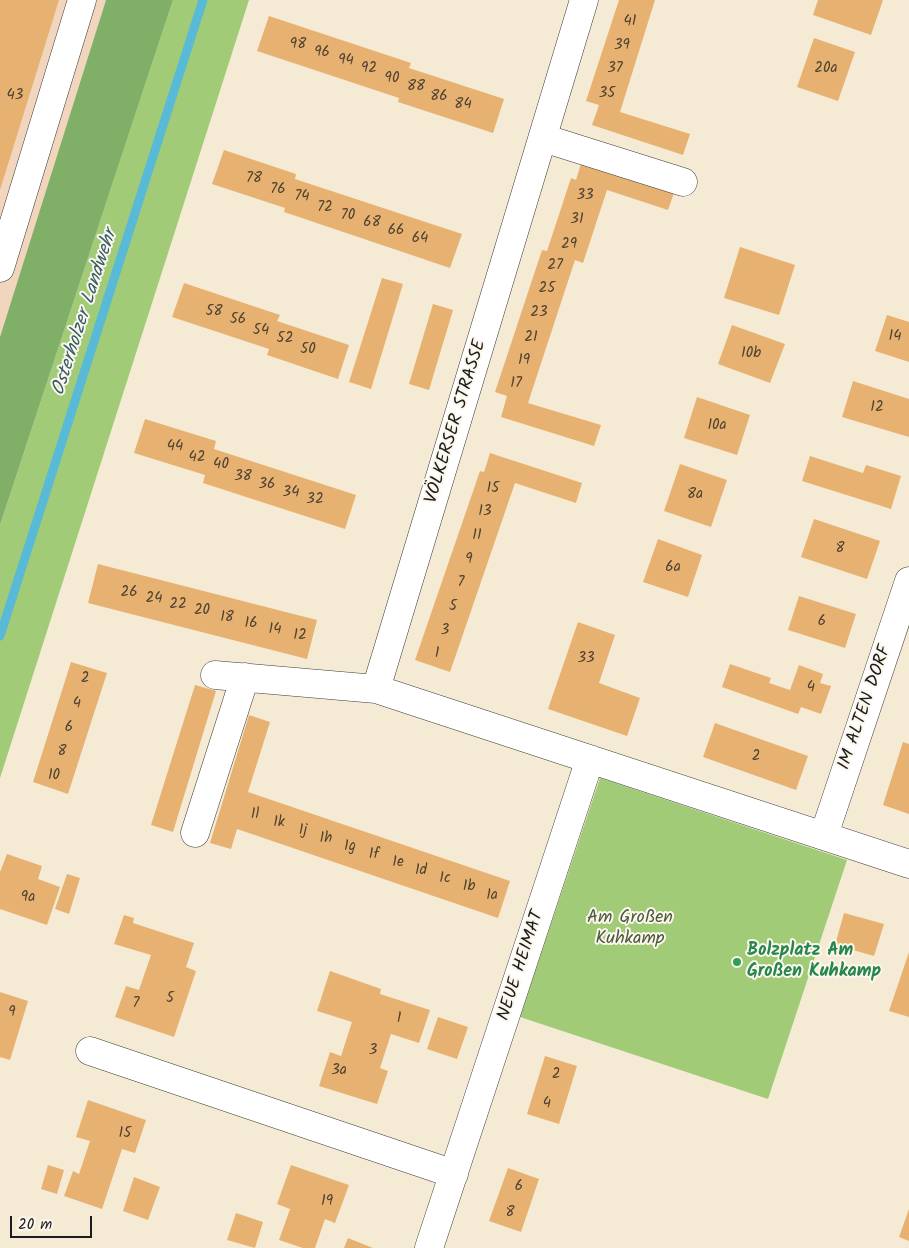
<!DOCTYPE html>
<meta charset="utf-8">
<style>
body{margin:0}
#map{position:relative;width:909px;height:1248px;overflow:hidden;background:#f5ebd5;font-family:Kalam,sans-serif}
canvas{display:block}
.scale{position:absolute;left:10px;top:1216px;width:82px;height:22px;box-sizing:border-box;border:2px solid #1c1c1c;border-top:0;padding-left:6px;font-size:15px;line-height:18px;white-space:nowrap;color:#1c1c1c;-webkit-text-stroke:4px #fbf7ec;paint-order:stroke}
</style>
<div id="map">
<canvas width="909" height="1248"></canvas>
<div class="scale">20 m</div>
</div>
<script>
const c = document.querySelector('canvas').getContext('2d');
c.lineJoin = 'round';
function fill(path, color) { c.fillStyle = color; c.fill(path, 'evenodd'); }
function trace(path, color, width, dash) { c.strokeStyle = color; c.lineWidth = width; c.lineCap = dash ? 'butt' : 'round'; c.setLineDash(dash || []); c.stroke(path); }
function write(font, color, halo, rows, align = 'center') {
  c.font = font + ' Kalam,sans-serif'; c.lineWidth = 4; c.setLineDash([]); c.textBaseline = 'middle'; c.strokeStyle = halo; c.fillStyle = color; for (const [text, x, y, turn = 0] of rows) {
    c.save(); c.translate(x, y); c.rotate((+turn || 0) * Math.PI / 180); c.textAlign = isNaN(turn) ? turn : align; if (halo) c.strokeText(text, 0, 0); c.fillText(text, 0, 0); c.restore();
  }
}
const built = new Path2D(`
 M0,0H106L0,337Z`);
const green = new Path2D(`
 M173,0H249L0,778V525Z
 M600,778L847,860L768,1099L520,1017Z`);
const forest = new Path2D(`
 M106,0H173L0,525V337Z`);
const stream = new Path2D(`
 M0,636L203,0`);
const building = new Path2D(`
 M0,0H59L0,190Z
 M619,0H655L620,112L690,134L683,155L592,125L599,105L586,101Z
 M818,0H883L871,35L813,15Z
 M269,16L411,63L409,68L504,99L493,133L398,102L399,98L257,51Z
 M814,38L855,52L838,101L797,87Z
 M224,150L296,174L295,179L462,234L450,268L284,212L285,208L212,184Z
 M582,160L675,190L668,210L607,190L583,263L575,260L528,403L601,425L594,446L501,417L507,396L495,392L542,250L547,251L571,178L576,180Z
 M740,247L795,265L779,315L724,298Z
 M382,278L403,284L371,389L349,382Z
 M184,283L280,315L277,321L349,345L338,379L267,355L269,349L172,317Z
 M433,304L453,310L429,390L409,384Z
 M887,315L909,322V362L875,351Z
 M732,325L785,344L770,383L718,364Z
 M853,381L909,399V437L842,417Z
 M697,397L750,415L737,455L684,438Z
 M145,419L216,441L214,449L356,495L345,529L203,483L205,475L134,453Z
 M490,453L582,483L576,503L515,483L450,672L415,660L480,471L484,472Z
 M810,456L863,473L866,465L901,476L891,509L802,481Z
 M680,464L727,480L711,527L664,511Z
 M814,519L880,541L867,579L801,557Z
 M658,539L702,555L688,597L643,582Z
 M98,564L317,620L307,659L88,603Z
 M799,596L856,614L845,648L788,630Z
 M578,622L615,635L599,683L640,698L627,736L548,709Z
 M71,662L107,673L68,794L33,782Z
 M730,664L771,678L769,683L790,690L799,665L823,674L820,683L831,686L821,714L801,707L798,714L722,687Z
 M195,685L216,691L173,832L151,825Z
 M249,715L270,722L248,792L510,881L498,918L237,829L231,849L210,843Z
 M715,723L808,756L796,790L703,757Z
 M903,742L909,744V814L883,805Z
 M7,854L42,866L38,879L60,887L47,925L0,909V872Z
 M67,874L80,878L69,914L55,909Z
 M844,913L884,924L874,956L835,945Z
 M124,915L134,918L133,923L194,943L186,967L196,971L174,1037L115,1017L126,986L139,990L151,955L114,944Z
 M909,952V1017L889,1011Z
 M330,971L381,989L380,994L430,1010L419,1043L391,1034L380,1068L388,1071L377,1104L319,1086L330,1052L341,1056L352,1022L317,1011Z
 M0,992L28,1001L10,1060L0,1057Z
 M438,1017L468,1027L457,1059L427,1049Z
 M545,1056L577,1066L559,1124L527,1114Z
 M88,1100L146,1120L135,1153L122,1149L102,1209L64,1196L73,1171L79,1174L90,1141L76,1137Z
 M48,1165L64,1170L57,1194L41,1189Z
 M291,1165L349,1185L335,1223L325,1219L315,1248H303L279,1240L290,1209L277,1204Z
 M508,1168L539,1179L521,1232L489,1221Z
 M134,1177L160,1187L148,1220L123,1211Z
 M909,1209V1241L899,1237Z
 M236,1213L263,1222L255,1248L227,1240Z
 M348,1238L373,1248H344Z`);
const minor = new Path2D(`
 M543,138L683,182
 M0,268L82,0
 M215,675L376,689L909,864
 M376,689L584,0
 M195,833L245,677
 M824,835L909,581
 M90,1051L454,1174
 M429,1248L590,759`);
const markers = [
 [737,962,5,"#2e9e5b"]
];
const numberNames = [
 ["41",630,22],
 ["98",298,45],
 ["39",622,46],
 ["96",322,53],
 ["94",346,61],
 ["92",369,69],
 ["37",615,69],
 ["20a",826,69],
 ["90",392,79],
 ["88",416,87],
 ["35",607,94],
 ["43",15,96],
 ["86",439,97],
 ["84",463,105],
 ["78",254,179],
 ["76",278,190],
 ["33",585,196],
 ["74",302,197],
 ["72",325,208],
 ["70",348,216],
 ["31",577,220],
 ["68",372,223],
 ["66",396,231],
 ["64",420,239],
 ["29",569,245],
 ["27",555,266],
 ["25",547,289],
 ["58",214,312],
 ["23",539,313],
 ["56",238,320],
 ["54",261,331],
 ["14",895,337],
 ["21",531,338],
 ["52",285,339],
 ["50",308,350],
 ["10b",751,354],
 ["19",524,361],
 ["17",516,384],
 ["12",877,408],
 ["10a",717,426],
 ["44",175,447],
 ["42",197,458],
 ["40",221,465],
 ["38",243,477],
 ["36",267,485],
 ["15",493,489],
 ["34",291,493],
 ["8a",695,495],
 ["32",315,500],
 ["13",485,512],
 ["11",477,536],
 ["8",840,549],
 ["9",469,560],
 ["6a",673,568],
 ["7",461,583],
 ["26",129,593],
 ["24",154,599],
 ["22",178,605],
 ["5",453,607],
 ["20",202,611],
 ["18",227,618],
 ["6",822,622],
 ["16",251,624],
 ["14",275,630],
 ["3",445,631],
 ["12",300,636],
 ["1",437,654],
 ["33",586,659],
 ["2",85,679],
 ["4",811,688],
 ["4",77,704],
 ["6",69,728],
 ["8",62,752],
 ["2",756,757],
 ["10",54,776],
 ["1l",255,815],
 ["1k",279,823],
 ["1j",303,831],
 ["1h",326,839],
 ["1g",350,847],
 ["1f",374,855],
 ["1e",398,863],
 ["1d",421,871],
 ["1c",445,879],
 ["1b",469,887],
 ["1a",492,896],
 ["9a",28,898],
 ["5",170,999],
 ["7",136,1004],
 ["9",12,1013],
 ["1",399,1019],
 ["3",373,1051],
 ["3a",339,1071],
 ["2",556,1075],
 ["4",547,1104],
 ["15",125,1134],
 ["6",519,1187],
 ["19",327,1202],
 ["8",510,1213]
];
const streetNames = [
 ["VÖLKERSER STRASSE",457,422,-73],
 ["IM ALTEN DORF",866,708,-71],
 ["NEUE HEIMAT",522,966,-72]
];
const parkNames = [
 ["Am Großen",630,919],
 ["Kuhkamp",630,940]
];
const leisureNames = [
 ["Bolzplatz Am",747,952],
 ["Großen Kuhkamp",747,973]
];
const waterNames = [
 ["Osterholzer Landwehr",86,313,-72]
];
fill(built, '#f1d5bd');
fill(green, '#a1cb77');
fill(forest, '#80af68');
trace(stream, '#59bad7', 9);
fill(building, '#e7b271');
trace(minor, '#3d3b38', 29);
trace(minor, '#fff', 28);
for (const [x, y, r, color] of markers) { const dot = new Path2D(); dot.arc(x, y, r, 0, 2 * Math.PI); c.fillStyle = color; c.fill(dot); trace(dot, '#fbf7ec', 2); }
write('15px', '#4f4231', null, numberNames);
write('18px', '#1c1c1c', '#fbf7ec', streetNames);
write('18px', '#4b593c', '#fbf7ec', parkNames);
write('bold 18px', '#27864d', '#fbf7ec', leisureNames, 'left');
write('italic 19px', '#345b67', '#fbf7ec', waterNames);
</script>
